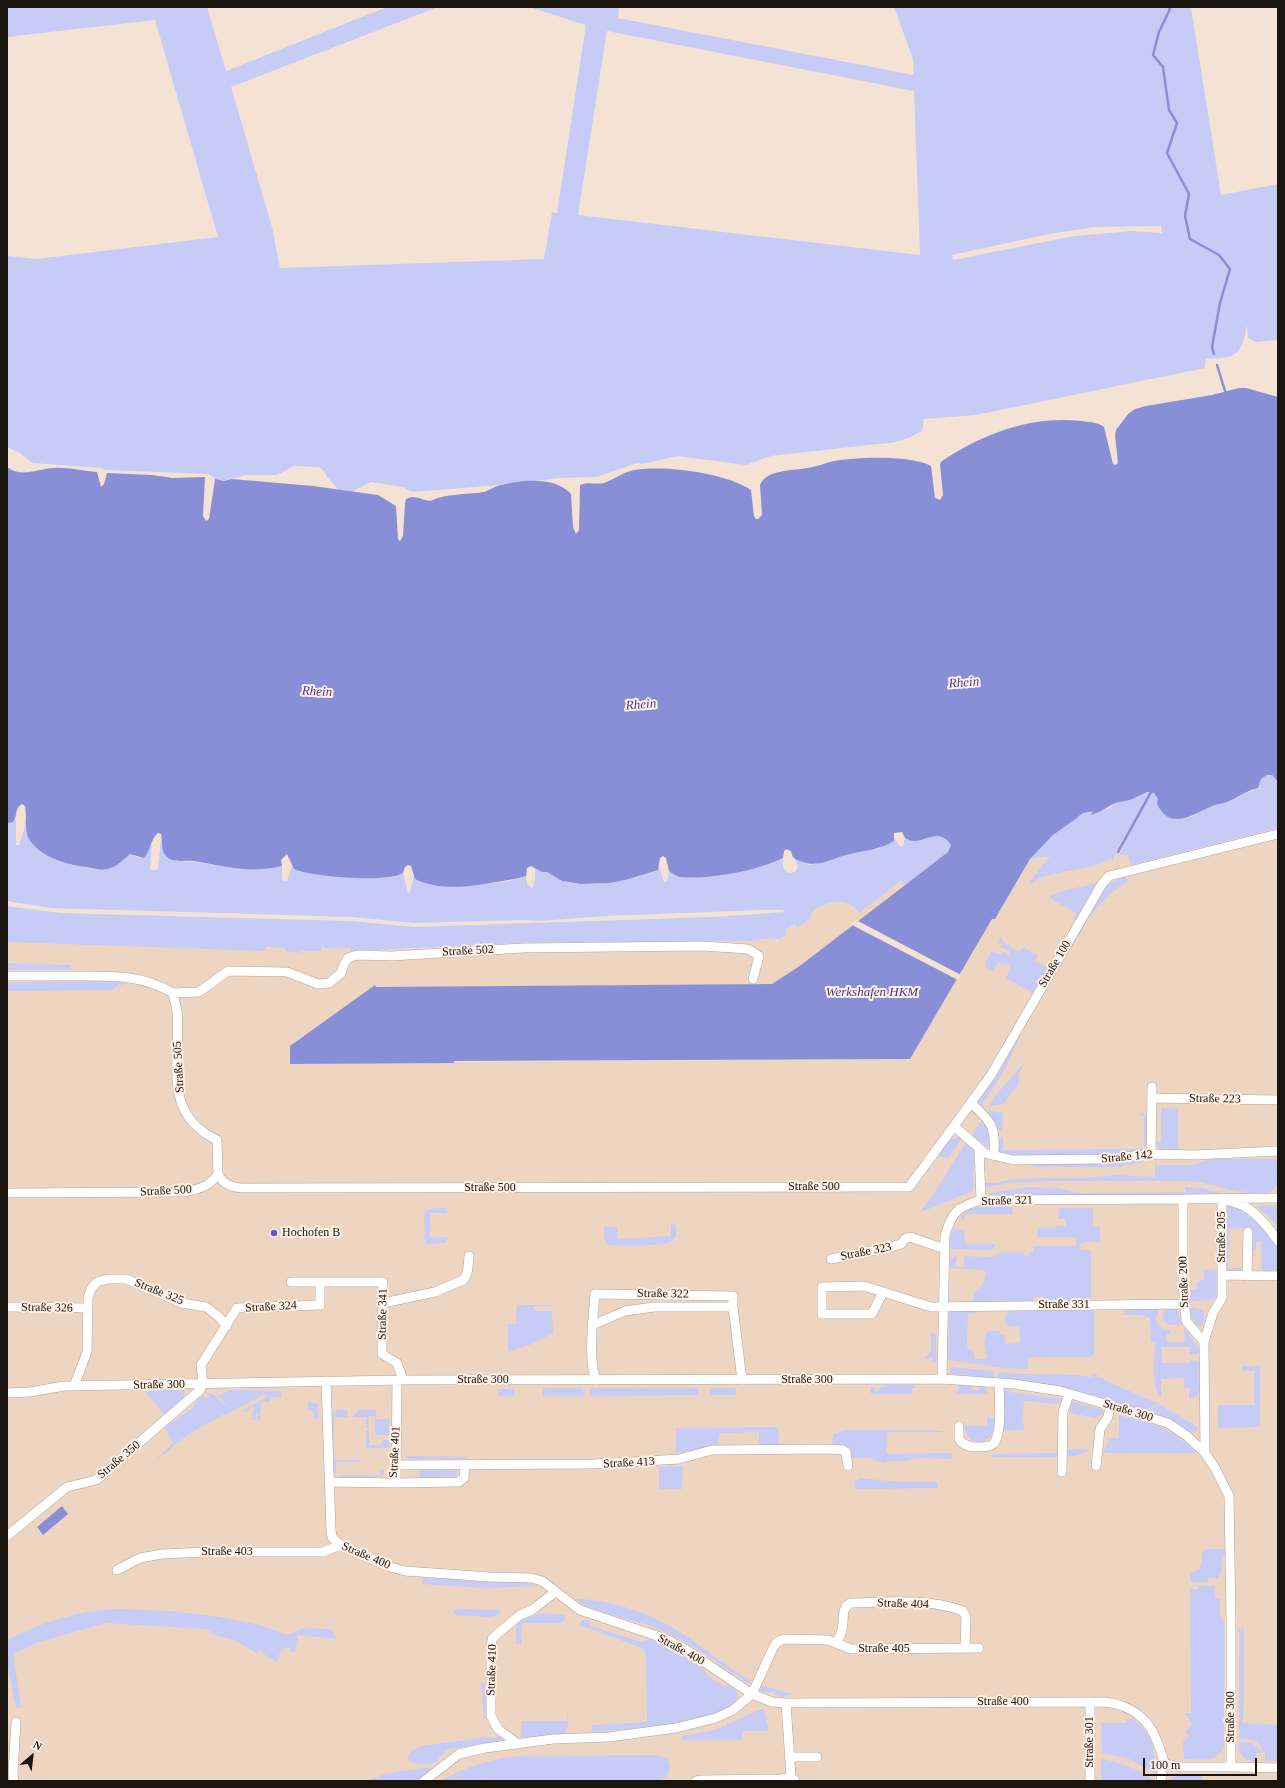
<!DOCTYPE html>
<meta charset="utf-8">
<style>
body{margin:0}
#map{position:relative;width:1285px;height:1788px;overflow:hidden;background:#f4e3d5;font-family:Georgia,serif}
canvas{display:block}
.frame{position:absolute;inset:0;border:8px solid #1b1510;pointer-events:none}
.north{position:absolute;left:12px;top:1736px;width:40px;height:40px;-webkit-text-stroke:3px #fff1e5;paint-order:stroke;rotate:28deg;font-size:11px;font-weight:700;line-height:16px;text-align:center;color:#1b1510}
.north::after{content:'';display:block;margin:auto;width:14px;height:18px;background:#1b1510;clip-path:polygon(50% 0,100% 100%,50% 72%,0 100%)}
.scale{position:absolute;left:1143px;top:1758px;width:114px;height:18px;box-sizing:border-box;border:2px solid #1b1510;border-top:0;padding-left:5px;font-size:12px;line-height:14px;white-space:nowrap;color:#1b1510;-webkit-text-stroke:3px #fff1e5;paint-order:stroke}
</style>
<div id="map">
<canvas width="1285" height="1788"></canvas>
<div class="frame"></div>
<div class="north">N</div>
<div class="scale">100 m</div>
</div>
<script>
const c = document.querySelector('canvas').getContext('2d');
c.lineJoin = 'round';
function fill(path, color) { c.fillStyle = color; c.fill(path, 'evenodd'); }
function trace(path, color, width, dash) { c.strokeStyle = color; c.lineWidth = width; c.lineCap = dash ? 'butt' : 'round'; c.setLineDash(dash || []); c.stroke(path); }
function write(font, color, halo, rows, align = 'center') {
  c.font = font + ' Georgia,serif'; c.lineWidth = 4; c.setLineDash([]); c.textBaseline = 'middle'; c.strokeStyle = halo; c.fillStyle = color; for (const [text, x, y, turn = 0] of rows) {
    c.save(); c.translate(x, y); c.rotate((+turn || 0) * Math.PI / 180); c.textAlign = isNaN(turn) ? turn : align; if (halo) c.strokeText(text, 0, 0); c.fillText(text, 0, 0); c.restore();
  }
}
const built = new Path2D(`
 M1278,817V1781H7V939L351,948V951L403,949L543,942H567V943L752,941L773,937L777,942L787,935L784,930L794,924L797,928L813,911L820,907L836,900L843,901L852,906L859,912L902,881L905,885L801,965L772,984L290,1046V1063L910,1059L992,918L995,919L1030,859Z`);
const green = new Path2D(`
 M7,7H207L226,71L387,7H438L231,87L272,227L280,268L544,259L552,212L557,213L586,25L529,7H619L618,18L914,75L913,59L894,7H1191L1221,195L1278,184V340L1255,342L1248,338L1247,325C1242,355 1237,358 1206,359L1205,368L976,415L924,419L922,431C908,439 894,444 878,444L771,456L746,465L678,456L642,464L637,463L597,477L559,478L500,485L413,492L402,487L371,482L351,492L339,490L327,477L325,472L319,467L294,466L277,475H246L224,481L215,479L209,474L105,470L101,468L32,463L20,453L7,447V256L37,259L218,237L155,20L7,37ZM607,31L914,91L920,255L578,215ZM1161,226L1162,233L1132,231L1074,236L953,260L952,255L1049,234L1095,227Z
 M1267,775H1272L1278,782V828L1131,865L1128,855H1120L1113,862L1119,855L1125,844L1120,845L1112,861V858C1089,873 1046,869 1031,884C1025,889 1023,899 1019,905L1031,880L1050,856L1030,859L1053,835L1077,818L1079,815L1089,811L1093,812L1110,808L1115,803L1130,800L1143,793H1154L1158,799V803L1174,819L1191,817L1213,805L1225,803L1258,788L1261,779Z
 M16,819V845H19L25,827V819C27,826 26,833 30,840C41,859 66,864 86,867C93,869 101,871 107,869C117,866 122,860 130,854L139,858L147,854L148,849L152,845L150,868L152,870H156L158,869L161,839L162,847L176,861C214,861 243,876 282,866V879L284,881H287L292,866L294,869C316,873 386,885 403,873L408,893L410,892L414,875L415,879C449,881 495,889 526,876L527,884L532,889L535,880V868L542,872H547L562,881L570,883L596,884L629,879L658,870L659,866L664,882H667L669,871C672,873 676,876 680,877C707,880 758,871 783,858V868L788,873L795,872L798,867L795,859L809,865L817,864L844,855L863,850L878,849L894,841L895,838L900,847L903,846L905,838L908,840C920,839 947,829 951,847L948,852L905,885L901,881L859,913C849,899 836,899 822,906C817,908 812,911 810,916L811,918L797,928L794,924L785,930L787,935L779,940L771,938L752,941L567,943V942H543L375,950L350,951V948H335L333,949L321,947V951H301L300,953L286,951L285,948L266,947L264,951L7,942V906L60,913L351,921L414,927L713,917L784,912L783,910H761L607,916L539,921L523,920L414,923L351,917L50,908L7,901V823L13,822Z
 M1121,877H1125L1129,880L1110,894L1091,914L1040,1001L1038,1000L1103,888Z
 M1096,883L1076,921L1073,919L1076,913L1048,897L1059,892Z
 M1001,937L1003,942L1019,952L1022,948H1024L1038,955L1035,961L1047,968L1033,993L1006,978L1011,969L1009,968L1010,965L1005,964L1004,965L998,962L993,971L987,968L985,963L992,951L1001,955L1002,953L997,949L1010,956L1011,953L1000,946L1002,944L998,942Z
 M7,963L71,965V970H7Z
 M121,981L123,982L124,986L120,984L112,990L7,991V982Z
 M1020,1037L1004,1071L981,1106L978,1100L1014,1042Z
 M1026,1061L1019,1072L1018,1085L1003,1104L988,1107L994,1097Z
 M1161,1108H1178V1147L1180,1148L1178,1150C1169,1150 1158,1153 1156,1142H1161Z
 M991,1111L1003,1113L1002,1131L999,1130L986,1112Z
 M1141,1113L1146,1115L1147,1118V1145L1141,1151L1122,1154L1007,1156L998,1152L997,1141L1003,1136V1150L1137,1149L1138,1148H1144V1115H1141Z
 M983,1118L991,1129L990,1147H988L972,1135Z
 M957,1137L962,1139L947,1159L937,1154L947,1141Z
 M966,1142L973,1148L974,1152L973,1191L919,1213L933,1195Z
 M1146,1159L1142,1163L1124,1165L1121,1167H1037L1026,1164H1013L996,1161L1013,1163Z
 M1155,1159L1157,1165H1193L1210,1159H1275L1278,1162C1278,1193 1277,1193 1247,1195V1192C1226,1191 1208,1182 1188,1181H1056L1007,1183L989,1187L983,1185V1183H998L1007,1180L1033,1178H1081L1117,1175L1155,1177Z
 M1030,1187L1056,1188L1081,1193L1185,1192V1187L1203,1188L1225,1195L992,1196L988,1193Z
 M1009,1205L1012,1208L1013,1214H964V1220L961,1218C965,1204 997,1205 1009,1205Z
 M1278,1205V1228L1269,1217L1256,1206Z
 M1227,1206H1240L1246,1210L1278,1245V1273L1262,1274L1261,1241H1256V1249L1252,1252V1231H1242L1241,1228H1229L1228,1268H1242L1243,1265H1244V1268L1241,1270H1227Z
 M436,1208H447L448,1213H430V1238L448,1237L446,1243L425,1244L424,1214L426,1210Z
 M1059,1208H1093V1226L1100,1227V1242H1087L1080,1244L1081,1250H1089L1091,1252V1302H1045L1044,1297H1033V1302L973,1303L974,1292L983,1284L986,1273L983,1270L950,1268V1258L957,1256L955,1267H964V1256L991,1257L1001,1252H1024V1255L1028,1256L1029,1252H1033V1246H1076V1237H1037V1228H1055L1056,1226H1066L1065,1219H1058Z
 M671,1224L676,1225V1237L669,1243L664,1244L637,1246L608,1245L605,1241L604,1227H617L618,1239L671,1236Z
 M957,1229L964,1230L965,1244H995V1247L990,1250L952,1249L950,1248C950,1241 949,1233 957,1229Z
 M1220,1269V1293L1217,1297L1210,1300L1190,1301V1289H1197V1282H1195L1204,1280V1270Z
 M517,1305H553V1306H533L534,1311H552L553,1333L532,1344L508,1352V1324H516Z
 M1190,1307L1203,1310L1205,1319L1201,1326L1196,1325L1190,1314Z
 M1094,1308V1354L1090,1357H1028V1369L1004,1368L948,1360L949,1310H976V1313L968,1314C968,1322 966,1342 968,1349L974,1351V1359H987C985,1349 981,1339 989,1331H999L1000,1334L1005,1335L1006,1344L1020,1343L1019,1327L1007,1326C1003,1319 1006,1314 1011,1309Z
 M1128,1308H1160L1156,1318C1157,1326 1162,1330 1170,1330V1334H1166V1342H1185L1184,1329L1185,1328L1196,1345H1198L1199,1354H1190L1189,1347H1162V1363H1189L1190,1360L1199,1361L1200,1392L1195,1397L1189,1399V1388H1184V1378L1161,1379V1397C1150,1383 1155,1359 1155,1342H1151L1150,1318L1141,1315H1122Z
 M1169,1308H1177L1182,1324L1169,1325L1164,1322L1162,1315L1164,1312Z
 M931,1333H936V1363H932V1357L924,1359L931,1352Z
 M1242,1366H1260V1427L1218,1428V1405H1254V1371H1243Z
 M951,1367L994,1371V1379L952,1374L949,1372Z
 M998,1372C1029,1376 1061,1372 1092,1377L1093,1374H1097V1378H1104V1380L1159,1404L1145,1410L1063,1387L998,1379Z
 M885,1385H915V1388H912V1394H871V1387H875V1391H879L880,1387Z
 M959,1385L972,1386V1390H979L980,1387L987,1388V1394H957Z
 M543,1388H583L584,1396H543Z
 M589,1388H699V1395L590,1396Z
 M710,1388H736V1395H710Z
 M498,1389H515L514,1396H498Z
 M148,1390H184V1398L164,1414L147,1394Z
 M229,1390L277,1391H280L282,1397H270V1402H261L260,1420H258V1414H256V1420H252L254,1406L245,1412L243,1410L267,1397L265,1394L225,1415L224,1414L189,1434L153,1463L173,1443L165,1427L193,1408L195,1402L203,1395L207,1399L210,1396L206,1392L216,1396L223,1404L228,1406L224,1403L218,1396Z
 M1003,1390H1010V1392L1063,1399L1059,1404L1024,1401L1022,1421L1025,1430H1003Z
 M1071,1401L1103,1410V1413L1096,1418L1070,1413Z
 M308,1402L318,1404V1418L314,1420L313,1410H305L308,1408Z
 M1161,1405L1195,1425L1197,1428L1196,1432H1190L1172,1420L1148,1410Z
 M337,1410H347L348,1417H334V1444H331C331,1435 327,1414 337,1410Z
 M359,1410H376V1419L374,1416H368L369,1428H366V1417H354V1414Z
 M987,1415L995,1420C995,1446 968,1450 964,1426H987Z
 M1119,1415L1146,1422L1147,1421C1167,1429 1183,1438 1197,1454L1190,1453H1103L1107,1443H1110L1108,1438H1119Z
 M378,1419H389V1435H379L375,1433V1420Z
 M778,1427L779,1445H759V1432L720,1433L718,1446L676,1453V1428Z
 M366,1430H369V1445H380L383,1440H389V1448H366Z
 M845,1430H931L945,1432H887L886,1454L951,1453L952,1459L918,1458L911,1459L908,1461H887V1463L873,1460V1458H853L850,1449L834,1445L832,1442L834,1434Z
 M1067,1449L1089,1450L1082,1454L1070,1457L1067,1455Z
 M1057,1453L1058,1457H992L993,1454Z
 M405,1456L467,1457V1459H410Z
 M331,1460H359V1462H336V1475H380V1469L384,1470V1474L376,1477L340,1478L333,1473Z
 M683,1466L682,1489H659V1467Z
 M444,1468L457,1469L456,1480L420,1481L419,1470H440Z
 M859,1478L901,1482H938V1488L855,1489L854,1480L859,1481Z
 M1205,1549H1225V1555L1222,1559L1221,1574L1217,1578H1208V1582H1190V1573L1199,1570L1202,1563V1552Z
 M426,1577L483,1582H523L539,1586L484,1588L422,1584L423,1579Z
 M1199,1586H1215V1598L1220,1599V1616L1224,1622V1745C1219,1764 1200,1759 1184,1759L1183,1742L1190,1736L1185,1732L1192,1724L1185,1713H1191L1190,1589H1198Z
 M576,1599C609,1599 652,1614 680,1632C705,1648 727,1668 753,1681L748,1683C719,1664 690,1642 659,1629C637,1620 592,1613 576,1599Z
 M122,1609L171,1611L219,1617L261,1625L287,1635L305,1628L331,1629L337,1639L298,1635L295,1652H291L290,1647L281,1649L277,1662L267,1657L260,1650L256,1653L233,1639L213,1635L210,1631L206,1629L105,1623L36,1643L21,1651L13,1653L21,1707L16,1708L7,1663V1640C46,1621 78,1610 122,1609Z
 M458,1609L501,1610L500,1614L490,1617L456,1615L453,1614L454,1610Z
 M542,1613L565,1615V1619L561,1623H524L522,1624L521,1644H516V1622Z
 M582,1620H588L591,1626L642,1642L649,1639L661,1643L681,1654L703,1669L709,1677L724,1686H731L735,1689L738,1696L736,1702C721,1723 623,1729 595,1732L592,1730V1725L647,1722L646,1654L644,1650L639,1647L580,1625Z
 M1243,1627H1244L1243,1723L1278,1725V1761H1265V1753H1263C1262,1740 1249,1739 1239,1738V1629Z
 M481,1682L485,1683L487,1718H484Z
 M761,1685L793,1694L781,1697L773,1692H762L760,1690Z
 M567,1707L568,1726L564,1734L521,1739L522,1721H567Z
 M761,1709H764L769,1731H742V1740H682V1736L715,1730Z
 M1127,1719H1134C1153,1736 1155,1748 1155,1773L1127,1758L1102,1753L1101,1723H1127Z
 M487,1737H501L504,1741L449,1749C443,1752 441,1757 437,1761C432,1765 419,1764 413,1763L407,1758L412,1750L423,1746Z
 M1239,1742H1250L1261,1750L1262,1753H1256V1761C1243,1761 1239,1754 1239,1742Z
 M658,1755L668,1759L670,1769L667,1776L659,1781H489L485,1779L480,1781H441C466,1766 492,1759 521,1756Z
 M1101,1759C1120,1762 1140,1769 1155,1781L1101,1780Z
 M430,1767L431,1770L417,1781H367L385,1774Z
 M1180,1774H1202V1781H1172L1171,1778Z`);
const water = new Path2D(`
 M1239,388H1246L1278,397V782L1272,775H1267L1261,779L1258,788C1248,790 1237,798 1227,802C1222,804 1217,804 1212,806C1192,815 1170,831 1157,804L1158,799L1154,793L1147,792L1130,800L1115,803L1099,812L1091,815L1093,812C1087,811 1080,814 1077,818L1053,835L1030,859L995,919H992L910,1059L454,1061V1063L290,1064V1046L375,985L376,987L772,984L801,965L948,852L951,845C937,824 919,849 905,838L902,832L894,833V841C880,850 865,850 850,854C831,858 819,869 800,861C794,859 792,857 791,851L786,849L784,851L783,858C757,871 708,880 680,877C676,876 672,873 669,871L666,858L663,856L660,858L658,870L629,879L610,883L581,884L562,881L547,872H542L531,866L527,868L526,876C520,878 514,879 508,880C478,885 444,893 415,879L411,866L408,865L405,867L403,873C389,883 311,877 294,869L287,854L281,860L282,866C251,874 224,866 193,861C184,860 174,863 167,857C160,851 163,841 161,834L158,833C150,840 151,850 144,858L130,854C123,860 117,867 107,869C100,871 93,868 86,867C65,864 41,858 29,839C24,830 27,816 25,806L22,804C14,808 18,816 13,822L7,823V467C21,478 37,469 53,468C67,467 83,471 97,472L101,487L104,484L107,473L152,475L173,478L205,477L203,516L206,521L209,519L215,479L224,481L232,479L313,486L378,495L396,506L398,539L400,541L403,536L405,503L406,499C416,494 420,500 430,501C446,493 466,495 484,492C490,490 495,486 501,485C522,480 555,476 571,494L573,527L576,534L579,530L580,485C588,481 596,485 604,483C615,479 624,471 635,470C665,465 726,473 751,490L754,516L756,519H758L762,515L760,485C767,469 792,471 807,468C816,467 825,463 834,461C858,457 910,455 931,466L935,498L940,500L943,495L940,464L942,461C982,434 1032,415 1081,421C1088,422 1098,422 1104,427L1113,464L1116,465L1118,463L1115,435L1116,430L1128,414L1135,409L1146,406L1212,395Z
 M62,1506L68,1514L43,1535L37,1527Z`);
const pier = new Path2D(`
 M856,920L961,975L958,980L850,924Z`);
const stream = new Path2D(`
 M1169,7L1170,9L1159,32L1153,55L1163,67L1169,110L1177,123L1167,153L1189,194L1185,216L1190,239L1219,255L1230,269L1220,303L1212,347L1214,354
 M1217,365L1225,391
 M1118,852L1151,792`);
const street = new Path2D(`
 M7,976C30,976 52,976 75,976C111,976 141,974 173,993
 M173,993L199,992L228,971L287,972L318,984L329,983L341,973L344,964L348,958L357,955L391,956L523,948L702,946L748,949L759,956L753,979
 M173,993C174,999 176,1005 177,1011C180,1040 171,1084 184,1109C190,1123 204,1134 217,1140L218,1174
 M1152,1098L1278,1100
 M971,1103C992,1122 996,1127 994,1155
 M979,1148L984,1153L1013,1160L1107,1159L1151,1154L1195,1155L1278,1151
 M1151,1154L1152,1087
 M218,1174C223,1184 230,1187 242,1188L909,1187L954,1126
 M7,1193L184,1192C199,1189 209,1187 218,1174
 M981,1200L979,1148L954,1126L991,1075L1102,884L1109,876L1278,834
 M831,1259L891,1247L901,1244L905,1239L910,1237L945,1249
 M1223,1275L1278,1276
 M1247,1276L1248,1232
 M291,1282H383L382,1354L397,1363L403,1380
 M883,1292L872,1314H822V1287L864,1286L931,1307L1184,1304
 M383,1303L435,1292L463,1280C469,1274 468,1264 469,1256
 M7,1307L88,1308
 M593,1325L625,1311L654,1307H733
 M1204,1342L1213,1313L1222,1298V1199C1229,1201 1238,1203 1244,1206C1258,1214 1269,1228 1278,1241
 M942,1379L945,1236C951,1213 958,1206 981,1200L1183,1199
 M596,1380C588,1361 593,1316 595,1294L733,1296V1307L742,1380
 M326,1381L331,1530L332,1537L341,1546L390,1567L405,1571L490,1577L531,1578L542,1581L580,1610L666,1639L685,1649L752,1694L772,1702L786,1703L1105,1702C1131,1705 1150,1719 1158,1744C1161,1750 1162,1757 1165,1764
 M74,1386L87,1352L88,1298L91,1289L97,1282L108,1279H126L182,1303L206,1307L218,1316L227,1326
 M7,1393L30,1392L64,1386L403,1380L942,1379L1014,1384L1060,1391L1095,1401L1168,1423L1187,1436L1205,1453L1215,1468L1229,1496L1231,1617V1767H1182L1165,1764
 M959,1426V1439C963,1446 971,1447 978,1447C983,1447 989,1447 993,1444C1003,1435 999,1396 999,1383
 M1205,1453L1204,1342L1186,1321L1183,1283V1199L1278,1198
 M396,1465L594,1464L679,1459L712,1450L829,1449L843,1450L846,1452L848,1466
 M1096,1466L1100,1429L1108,1417L1110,1406
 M1062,1472L1063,1412L1069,1394
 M329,1482L396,1483L397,1381
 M396,1483L459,1482L464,1478L465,1465
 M7,1536L67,1487L96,1480L200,1390L203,1384L201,1365L237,1308L320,1305V1282
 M117,1570L140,1558L162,1554L206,1552H323L340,1545
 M836,1642C849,1628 837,1609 851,1603C887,1602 928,1598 963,1611L966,1617L965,1648
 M786,1703L791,1777L795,1780
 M518,1744L498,1729L491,1716V1648L492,1639L497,1634L520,1615L532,1610L555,1592
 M790,1757H817
 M1231,1767L1278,1768
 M14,1781L13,1773L16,1722
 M424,1781L459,1754L485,1748L553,1739L609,1737L676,1728L716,1718L733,1710L752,1694L773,1648L777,1642L784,1639L828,1640L851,1649L979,1648
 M696,1781L700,1780L782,1779L791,1777
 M1090,1781V1702
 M1161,1781L1162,1770L1165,1764`);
const markers = [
 [274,1233,4,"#5c5bd3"]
];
const streetNames = [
 ["Straße 502",468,951,-3],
 ["Straße 100",1055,964,-60],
 ["Straße 505",179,1067,-93],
 ["Straße 223",1215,1099,1],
 ["Straße 142",1127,1157,-5],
 ["Straße 500",814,1187],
 ["Straße 500",490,1188],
 ["Straße 500",166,1191,-3],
 ["Straße 321",1007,1201,-2],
 ["Straße 205",1222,1237,-90],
 ["Straße 323",866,1252,-11],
 ["Straße 200",1184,1282,-92],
 ["Straße 325",159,1292,22],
 ["Straße 322",663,1294,1],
 ["Straße 331",1064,1305],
 ["Straße 324",271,1307,-3],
 ["Straße 326",47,1308,1],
 ["Straße 341",383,1314,-89],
 ["Straße 300",483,1380],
 ["Straße 300",807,1380],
 ["Straße 300",159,1385,-1],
 ["Straße 300",1128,1411,17],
 ["Straße 401",395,1452,-87],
 ["Straße 350",119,1460,-40],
 ["Straße 413",629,1463,-3],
 ["Straße 403",227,1552],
 ["Straße 400",366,1556,23],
 ["Straße 404",903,1604,2],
 ["Straße 405",884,1649],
 ["Straße 400",681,1650,29],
 ["Straße 410",492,1670,-88],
 ["Straße 400",1003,1702],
 ["Straße 300",1231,1717,-90],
 ["Straße 301",1090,1742,-90]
];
const poiNames = [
 ["Hochofen B",282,1233]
];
const waterNames = [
 ["Rhein",964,683,-4],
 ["Rhein",317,692,3],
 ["Rhein",641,705,-4],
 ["Werkshafen HKM",872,993]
];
fill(built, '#edd5c2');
fill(green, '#c7ccf7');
fill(water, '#888fd7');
fill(pier, '#f4e3d5');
trace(stream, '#888fd7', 2.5);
trace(street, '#b3a395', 10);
trace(street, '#fff', 9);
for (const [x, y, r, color] of markers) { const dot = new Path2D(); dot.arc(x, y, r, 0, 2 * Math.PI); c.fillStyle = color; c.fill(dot); trace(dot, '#fff1e5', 1.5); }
write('12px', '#1b1510', '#fff1e5', streetNames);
write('12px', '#1b1510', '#fff1e5', poiNames, 'left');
write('italic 13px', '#3e3c92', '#fff1e5', waterNames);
</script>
